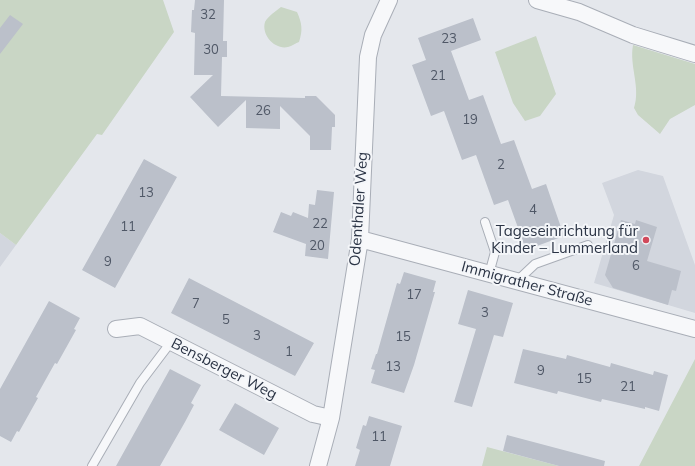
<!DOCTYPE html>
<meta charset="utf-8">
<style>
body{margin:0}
canvas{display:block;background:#e4e7ec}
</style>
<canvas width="695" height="466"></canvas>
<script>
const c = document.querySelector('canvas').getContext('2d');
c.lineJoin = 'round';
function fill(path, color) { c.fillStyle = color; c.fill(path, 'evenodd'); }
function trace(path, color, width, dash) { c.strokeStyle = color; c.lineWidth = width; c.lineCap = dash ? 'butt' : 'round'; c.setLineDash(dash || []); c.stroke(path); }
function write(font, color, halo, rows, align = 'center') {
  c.font = font + ' Mulish,sans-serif'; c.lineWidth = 4; c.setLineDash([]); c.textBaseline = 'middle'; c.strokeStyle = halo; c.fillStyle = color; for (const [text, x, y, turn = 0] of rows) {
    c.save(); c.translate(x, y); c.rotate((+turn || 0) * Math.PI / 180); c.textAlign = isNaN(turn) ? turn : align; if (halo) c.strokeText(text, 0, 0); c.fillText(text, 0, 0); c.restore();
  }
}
const built = new Path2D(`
 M638,170L663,176L695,265V313L594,283L614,215L602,183Z
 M0,233L16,245L0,267Z`);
const green = new Path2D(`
 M0,0H163L174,32L102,135L97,134L16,245L0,233Z
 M281,7L297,12C302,23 303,30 299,42C296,43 292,46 288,47C275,50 261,35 265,22C268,16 276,11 281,7Z
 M536,36L556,94L540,116L525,121L513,103L495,52Z
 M633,45L695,64V105L670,119L660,134L638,115L634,108C641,87 629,66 633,45Z
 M695,359V466H639Z
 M487,447L559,466H482Z`);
const building = new Path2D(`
 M195,0H224L223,41H227V57H222L221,96L305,98V96H316L335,115V127H332L331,150H310V136L280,106V129L246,128V100L218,127L190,97L213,75H194L195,33L191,32L192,10H194Z
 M10,15L23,24L0,54V28Z
 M473,18L481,40L451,51L469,100L483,95L501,144L514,140L532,189L546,184L564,236L526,250L508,200L494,205L476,155L462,160L444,111L431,116L412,65L426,60L418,38Z
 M144,159L177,177L115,288L82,270Z
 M317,190L334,192L328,259L305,256L306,244L273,232L281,212L291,216L293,212L308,218L309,204L315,205Z
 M621,220L635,224L636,220L657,227L647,261L681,271L676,291L672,290L668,305L613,288L605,275Z
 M404,272L436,281L433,292H435L414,365L404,393L371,383L375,370L371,369L376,354H377L397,283L400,284Z
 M189,278L314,343L295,376L171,313Z
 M468,290L513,303L503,337L494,335L472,407L454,402L476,329L458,324Z
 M49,301L80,318L74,329L76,330L57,364L55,363L36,397L38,398L19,432L17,431L11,442L0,436V389Z
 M523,349L566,359L567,355L610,367L611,363L653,375L654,371L668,375L659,411L645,407V409L602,399L601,402L558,391L557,394L514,383Z
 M170,369L201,385L191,403L194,405L185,422L160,466H116Z
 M235,403L279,428L264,455L219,430Z
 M369,416L402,426L390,466H355L360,450L356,448L363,425L366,426Z
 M507,435L605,461L604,466H559L503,451Z`);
const lane = new Path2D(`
 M485,222L495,252L489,274
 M517,281L535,264L588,245
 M92,466L140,383L171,342`);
const street = new Path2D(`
 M537,0L579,12L633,35L695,54
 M360,239L695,329
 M116,329L140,326L313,414L331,418
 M318,466L331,418L360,239L368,57L373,35L389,0`);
const markers = [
 [646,240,4,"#d1495b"]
];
const numberNames = [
 ["32",208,15],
 ["23",449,39],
 ["30",211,50],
 ["21",438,76],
 ["26",263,111],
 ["19",470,120],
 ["2",501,165],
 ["13",146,193],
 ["4",533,210],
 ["22",320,224],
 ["11",128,227],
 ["20",317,246],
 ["9",108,262],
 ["6",636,266],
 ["17",414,295],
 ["7",196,304],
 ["3",485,313],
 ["5",226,320],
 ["3",257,336],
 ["15",403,337],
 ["1",289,352],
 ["13",393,367],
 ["9",541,371],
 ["15",584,379],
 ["21",628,387],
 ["11",379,437]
];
const streetNames = [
 ["Odenthaler Weg",359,209,-86],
 ["Immigrather Straße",527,284,15],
 ["Bensberger Weg",224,369,27]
];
const poiNames = [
 ["Tageseinrichtung für",638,231],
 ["Kinder – Lummerland",638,248]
];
fill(built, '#d2d6de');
fill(green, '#c9d6c5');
fill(building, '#bbc0ca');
trace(lane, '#a9aeb7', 10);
trace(street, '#a9aeb7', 18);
trace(lane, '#f7f8fa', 8);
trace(street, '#f7f8fa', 16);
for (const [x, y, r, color] of markers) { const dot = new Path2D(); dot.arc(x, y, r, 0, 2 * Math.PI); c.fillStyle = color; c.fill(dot); trace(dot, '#f4f6f9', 1.5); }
write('13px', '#4f5766', null, numberNames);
write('15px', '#2b3445', '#f4f6f9', streetNames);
write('15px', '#2b3445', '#f4f6f9', poiNames, 'right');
</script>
